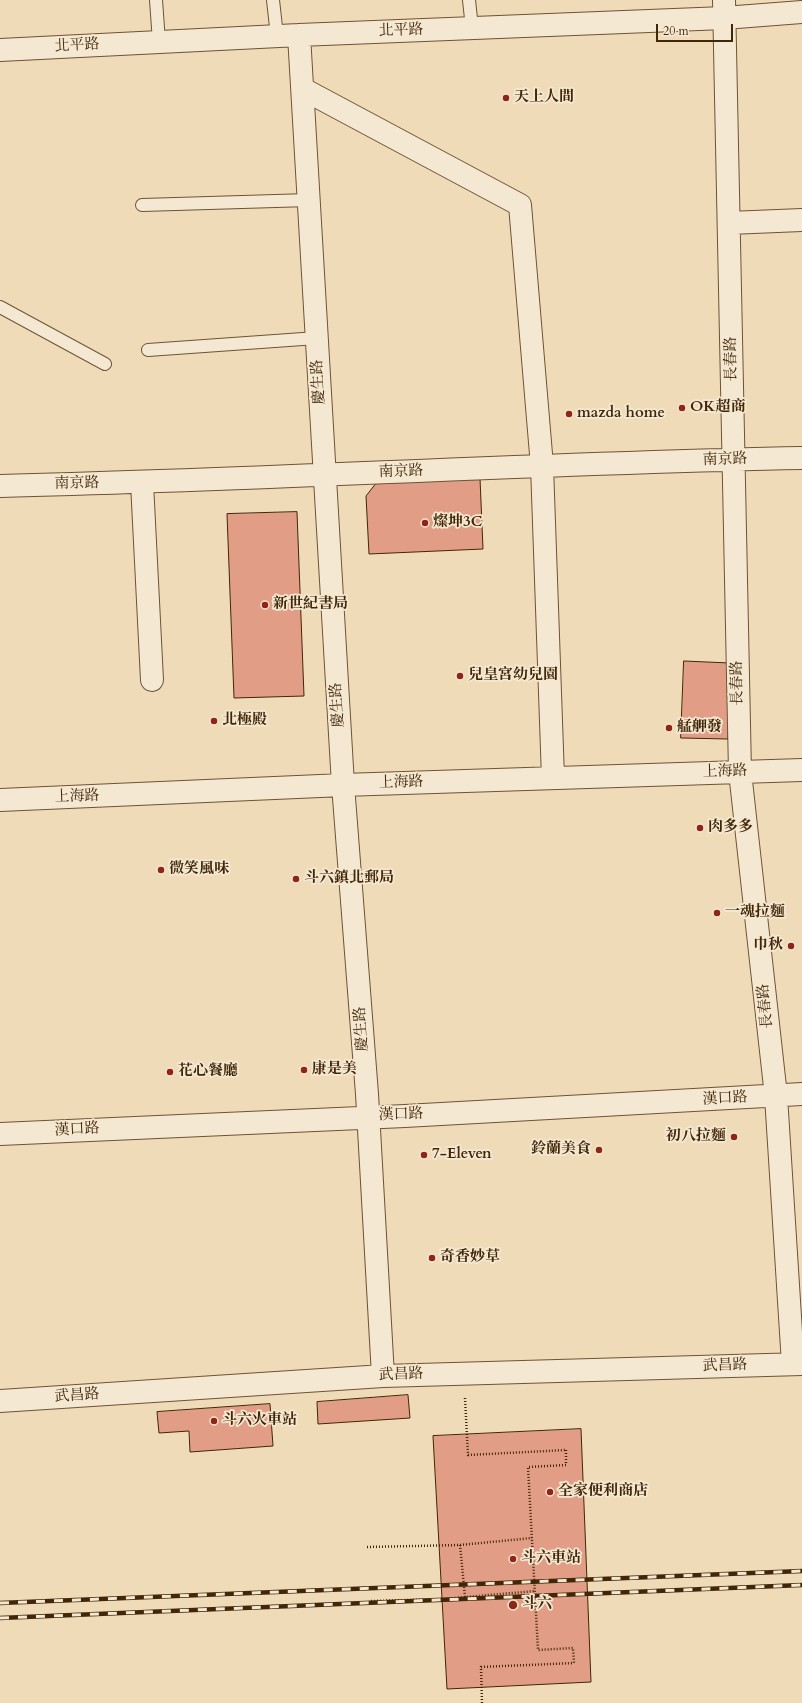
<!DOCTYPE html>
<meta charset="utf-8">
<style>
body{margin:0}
#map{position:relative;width:802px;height:1703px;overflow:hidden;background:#f0dbb9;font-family:Cardo,serif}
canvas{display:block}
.scale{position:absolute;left:656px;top:24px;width:77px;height:18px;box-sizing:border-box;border:2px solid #412607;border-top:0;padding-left:5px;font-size:12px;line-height:14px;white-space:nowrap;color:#412607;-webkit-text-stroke:3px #f5e8d2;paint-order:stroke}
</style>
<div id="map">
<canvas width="802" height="1703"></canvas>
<div class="scale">20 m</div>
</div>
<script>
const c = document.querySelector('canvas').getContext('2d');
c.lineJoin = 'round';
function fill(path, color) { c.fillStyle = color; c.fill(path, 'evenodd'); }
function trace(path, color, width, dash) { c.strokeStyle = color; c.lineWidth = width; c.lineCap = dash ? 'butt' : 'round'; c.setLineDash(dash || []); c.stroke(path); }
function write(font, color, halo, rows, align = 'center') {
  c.font = font + ' Cardo,"Noto Serif TC",serif'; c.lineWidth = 3.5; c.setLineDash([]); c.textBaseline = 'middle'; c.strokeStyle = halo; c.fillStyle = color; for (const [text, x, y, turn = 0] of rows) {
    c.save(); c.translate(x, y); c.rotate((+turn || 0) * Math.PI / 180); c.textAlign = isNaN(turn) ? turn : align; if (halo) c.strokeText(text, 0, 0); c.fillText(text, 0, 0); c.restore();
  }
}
const building = new Path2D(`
 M480,478L483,549L369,554L366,496L377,482Z
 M297,512L304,696L234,698L227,514Z
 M684,661L730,663L728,739L681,738Z
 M408,1395L410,1418L318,1424L317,1402Z
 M270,1404L273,1446L190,1452L189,1431L159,1433L157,1412Z
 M581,1429L591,1682L447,1689L433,1436Z`);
const path = new Path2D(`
 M465,1398L468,1455L566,1450
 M367,1547L460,1545L532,1538
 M371,1601L443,1599L535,1591
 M482,1703L481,1667L574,1663`);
const service = new Path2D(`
 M156,0L159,42
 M273,0L277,36
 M469,0L472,28
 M142,205L309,200
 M0,307L105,364
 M148,350L317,338`);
const minor = new Path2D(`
 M724,0L740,772L776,1096L793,1364
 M299,35L343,785L367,1094L383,1376
 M0,50L299,35L724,18L802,12
 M303,89L520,205L542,466L553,778
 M729,223L802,220
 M142,483L152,680
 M0,486C267,480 535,463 802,458
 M0,800L343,785L802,770
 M0,1134L405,1116L802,1094
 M0,1401L383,1376L802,1364`);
const rail = new Path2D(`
 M0,1603L802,1571
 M0,1618L802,1585`);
const pathBridge = new Path2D(`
 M566,1450V1465L528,1467L538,1650L573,1648L574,1663
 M460,1545L465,1597`);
const markers = [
 [506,98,4,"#8f2418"],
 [682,408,4,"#8f2418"],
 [569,414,4,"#8f2418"],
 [425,523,4,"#8f2418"],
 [265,605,4,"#8f2418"],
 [460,676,4,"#8f2418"],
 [214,721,4,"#8f2418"],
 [669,728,4,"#8f2418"],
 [700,828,4,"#8f2418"],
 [161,870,4,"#8f2418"],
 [296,879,4,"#8f2418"],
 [717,913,4,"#8f2418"],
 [791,946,4,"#8f2418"],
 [304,1070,4,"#8f2418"],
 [170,1072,4,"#8f2418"],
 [734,1137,4,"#8f2418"],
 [599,1150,4,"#8f2418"],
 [424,1155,4,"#8f2418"],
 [432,1258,4,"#8f2418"],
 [214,1421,4,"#8f2418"],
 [550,1492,4,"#8f2418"],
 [513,1559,4,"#8f2418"],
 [513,1605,5,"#8f2418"]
];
const streetNames = [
 ["北平路",401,31,-2],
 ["北平路",77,46,-3],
 ["長春路",732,359,-91],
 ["慶生路",319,382,-93],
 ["南京路",725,460,-2],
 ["南京路",401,472,-2],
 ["南京路",77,484,-1],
 ["長春路",738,683,-91],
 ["慶生路",338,705,-94],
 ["上海路",725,772,-2],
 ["上海路",401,783,-2],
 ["上海路",77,797,-2],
 ["長春路",766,1006,-96],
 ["慶生路",362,1029,-94],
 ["漢口路",725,1099,-3],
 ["漢口路",401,1115,-2],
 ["漢口路",77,1130,-3],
 ["武昌路",725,1366,-2],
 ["武昌路",401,1375,-2],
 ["武昌路",77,1396,-4]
];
const poiNames = [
 ["天上人間",514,98],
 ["OK超商",690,408],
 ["mazda home",577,414],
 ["燦坤3C",433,523],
 ["新世紀書局",273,605],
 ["兒皇宮幼兒園",468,676],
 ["北極殿",222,721],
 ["艋舺發",677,728],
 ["肉多多",708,828],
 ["微笑風味",169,870],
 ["斗六鎮北郵局",304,879],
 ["一魂拉麵",725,913],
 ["巾秋",783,946,"right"],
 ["康是美",312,1070],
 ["花心餐廳",178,1072],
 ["初八拉麵",726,1137,"right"],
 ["鈴蘭美食",591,1150,"right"],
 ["7-Eleven",432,1155],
 ["奇香妙草",440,1258],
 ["斗六火車站",222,1421],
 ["全家便利商店",558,1492],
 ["斗六車站",521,1559],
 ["斗六",522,1605]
];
fill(building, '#e29d86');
trace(building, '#412607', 1);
trace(service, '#6d5334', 14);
trace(minor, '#6d5334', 24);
trace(path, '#412607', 2.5, [1, 2]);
trace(service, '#f5e8d2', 12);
trace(minor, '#f5e8d2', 22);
trace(rail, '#412607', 4.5);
trace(rail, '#f5e8d2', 3, [9]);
trace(pathBridge, '#412607', 2.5, [1, 2]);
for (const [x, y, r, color] of markers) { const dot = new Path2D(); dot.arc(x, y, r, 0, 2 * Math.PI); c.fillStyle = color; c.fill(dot); trace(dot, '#f5e8d2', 1.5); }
write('15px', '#412607', '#f5e8d2', streetNames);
write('bold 15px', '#412607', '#f5e8d2', poiNames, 'left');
</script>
